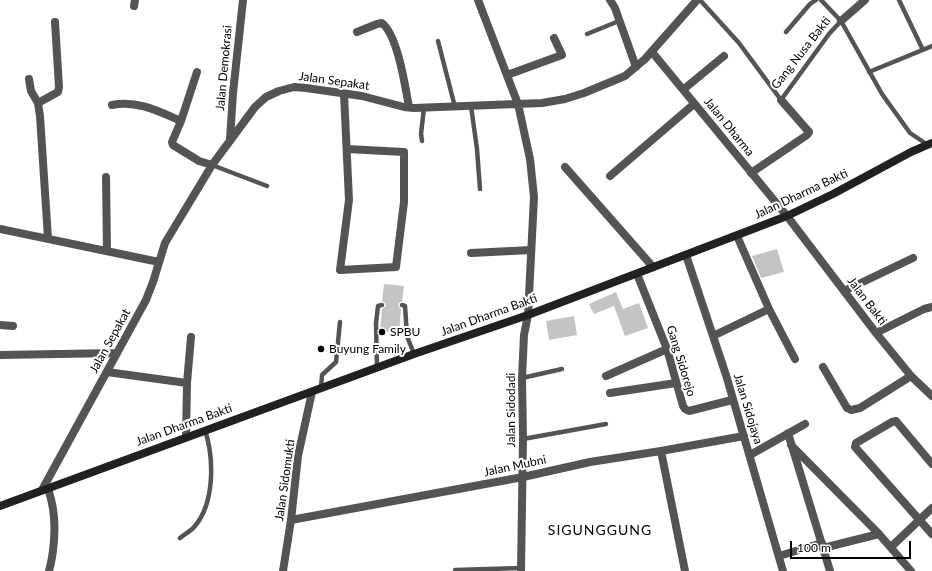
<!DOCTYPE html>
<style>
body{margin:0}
#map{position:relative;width:932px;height:571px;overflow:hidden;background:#fff;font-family:Lato,sans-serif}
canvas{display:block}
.scale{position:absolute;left:790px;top:541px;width:121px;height:18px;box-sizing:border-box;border:2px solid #000;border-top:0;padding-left:5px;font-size:12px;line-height:14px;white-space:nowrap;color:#000;-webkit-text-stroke:3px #fff;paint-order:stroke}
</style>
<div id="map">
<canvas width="932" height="571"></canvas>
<div class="scale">100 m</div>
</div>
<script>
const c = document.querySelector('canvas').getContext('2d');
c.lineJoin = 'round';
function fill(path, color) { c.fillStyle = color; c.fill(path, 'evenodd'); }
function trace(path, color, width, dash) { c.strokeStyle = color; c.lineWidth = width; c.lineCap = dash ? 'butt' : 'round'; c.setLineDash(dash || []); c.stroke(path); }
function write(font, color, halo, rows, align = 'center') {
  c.font = font + ' Lato,sans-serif'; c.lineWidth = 4; c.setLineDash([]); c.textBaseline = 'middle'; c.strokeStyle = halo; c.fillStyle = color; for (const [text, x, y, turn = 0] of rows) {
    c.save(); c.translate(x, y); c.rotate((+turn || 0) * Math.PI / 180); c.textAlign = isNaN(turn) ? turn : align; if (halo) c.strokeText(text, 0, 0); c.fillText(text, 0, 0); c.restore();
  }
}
const building = new Path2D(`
 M777,249L784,272L761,278L752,256Z
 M384,284L404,286L402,301L398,304L399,307L401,309L399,333L380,331L382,309L386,306L385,303L382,301Z
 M616,292L623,309L639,303L648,328L625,336L614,306L594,314L589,304Z
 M574,316L577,335L549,340L546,321Z`);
const service = new Path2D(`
 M700,0L739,43L781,100L829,34L841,21
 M821,0L841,21L882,94L910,133L928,145
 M899,0L923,50
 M786,32L810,4L816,0
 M587,34L619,21
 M438,41L455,107
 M869,72L932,46
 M471,106L477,149L480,189
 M422,141L421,134L424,108
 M212,165L267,186
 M402,305L405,306L407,336L414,354
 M377,368L376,323L378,306L382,305
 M522,378L562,369
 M321,388L322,375L336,362L340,322
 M523,439L606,424
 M180,538C185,534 191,531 195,526C215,502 214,458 205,430
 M455,570L521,568`);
const minor = new Path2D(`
 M478,0L518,104L530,159L534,197L528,315L524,335L522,378L523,439L521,571
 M610,0L615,8L636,67
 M134,6L135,0
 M841,21L865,0
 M357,32L377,24L382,23C398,36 405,86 409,107
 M652,52L787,216L876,333L911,376L932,396
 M197,72L181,121L172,142L173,145L199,161L212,165
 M507,75L562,55L554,38
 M29,79L31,91L38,103L40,116L48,238
 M684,89L724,56
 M344,94L349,200L340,270L396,267L404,202V152L347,149
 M38,103L58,92L59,87L55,22
 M112,105C137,100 158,111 181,121
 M230,139L233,93L243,0
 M565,167L653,267
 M751,173L807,135L809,132L781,100
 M610,176L694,104
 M106,177L107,251
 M0,229L159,262
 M737,236L769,309
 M471,253L531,250
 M686,255L726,375L783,571
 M637,274L667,349L683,406L685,409L689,411L732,400
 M844,291L913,258
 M0,325L13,326
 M876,333L924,309L932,307
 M713,336L769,309L795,359
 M0,355L117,353
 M823,367L847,408L851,410L860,408L911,376
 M107,372L187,383
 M606,376L667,349
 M610,393L676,383
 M788,433L830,571
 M186,437L187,383L191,337
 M791,445L879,534L911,571
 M661,451L685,571
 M750,455L805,424
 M932,464L896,421L892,422L856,443L855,447L932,534
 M48,488C50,495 52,502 53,509C56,527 54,553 49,571
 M42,490L146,300L153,282L165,243L212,165L255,107L266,97L279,91L294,87L306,88L362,96L404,107L414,108L542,103L565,99L584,93L625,76L645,59L697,0
 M291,520L523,477L590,462L661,451L744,436
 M891,547L932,508
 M823,548L879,534
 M779,556L822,543
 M283,571L291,520L298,456L312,392`);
const secondary = new Path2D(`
 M0,506L414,354L528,315L787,216L833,194L911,152L932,143`);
const markers = [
 [382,332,4,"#000"],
 [321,349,4,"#000"]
];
const streetNames = [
 ["Gang Nusa Bakti",801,53,-52],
 ["Jalan Demokrasi",224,68,-85],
 ["Jalan Sepakat",334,81,8],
 ["Jalan Dharma",729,127,51],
 ["Jalan Dharma Bakti",801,194,-25],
 ["Jalan Bakti",867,301,53],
 ["Jalan Dharma Bakti",489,315,-20],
 ["Jalan Sepakat",110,341,-61],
 ["Gang Sidorejo",681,361,73],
 ["Jalan Sidojaya",748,409,73],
 ["Jalan Sidodadi",511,410,-90],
 ["Jalan Dharma Bakti",184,425,-20],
 ["Jalan Mubni",515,466,-12],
 ["Jalan Sidomukti",285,480,-82]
];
const poiNames = [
 ["SPBU",390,332],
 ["Buyung Family",329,349]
];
const quarterNames = [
 ["SIGUNGGUNG",600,530]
];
fill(building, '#c4c4c4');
trace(service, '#545454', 4.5);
trace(minor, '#545454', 8);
trace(secondary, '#212121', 8);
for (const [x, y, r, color] of markers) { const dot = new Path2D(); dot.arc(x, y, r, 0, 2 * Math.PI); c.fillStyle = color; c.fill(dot); trace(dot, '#fff', 1.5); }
write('12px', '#000', '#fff', streetNames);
write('12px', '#000', '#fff', poiNames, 'left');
c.letterSpacing = '1px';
write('14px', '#000', '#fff', quarterNames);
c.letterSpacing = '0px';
</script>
